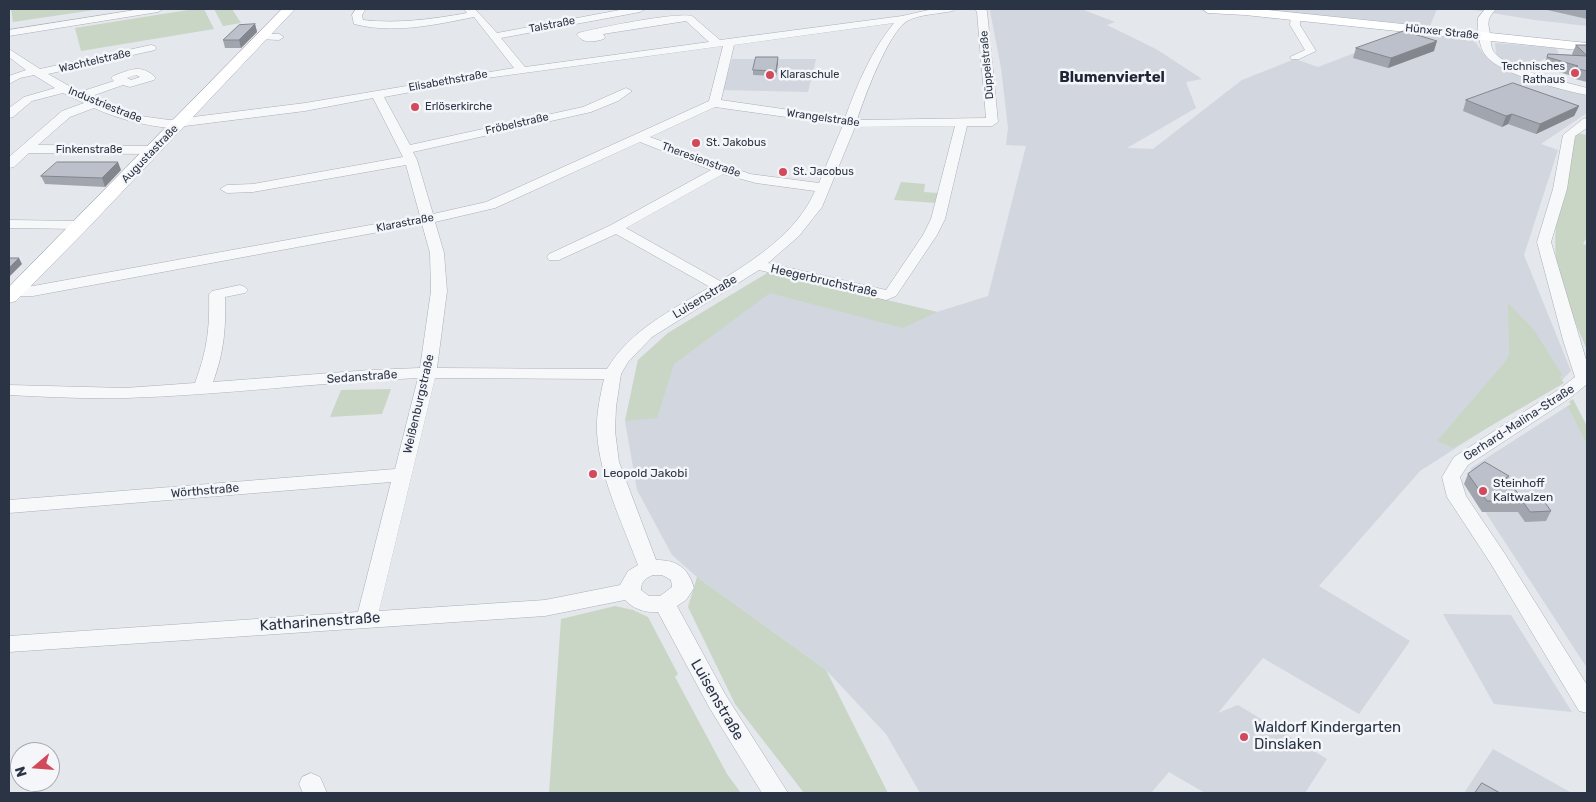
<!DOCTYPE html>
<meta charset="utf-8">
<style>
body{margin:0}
#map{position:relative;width:1596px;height:802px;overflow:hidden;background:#e4e7ec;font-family:Rubik,sans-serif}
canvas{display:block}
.frame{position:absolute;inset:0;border:10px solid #2b3445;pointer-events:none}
.north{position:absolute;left:10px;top:742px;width:50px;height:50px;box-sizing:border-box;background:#f4f6f9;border:1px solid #a4a8b1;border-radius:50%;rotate:252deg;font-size:14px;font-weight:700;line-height:20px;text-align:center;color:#2b3445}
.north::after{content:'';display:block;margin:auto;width:18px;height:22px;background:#d1495b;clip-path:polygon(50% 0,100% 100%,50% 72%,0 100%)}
</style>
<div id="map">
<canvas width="1596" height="802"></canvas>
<div class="frame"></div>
<div class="north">N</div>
</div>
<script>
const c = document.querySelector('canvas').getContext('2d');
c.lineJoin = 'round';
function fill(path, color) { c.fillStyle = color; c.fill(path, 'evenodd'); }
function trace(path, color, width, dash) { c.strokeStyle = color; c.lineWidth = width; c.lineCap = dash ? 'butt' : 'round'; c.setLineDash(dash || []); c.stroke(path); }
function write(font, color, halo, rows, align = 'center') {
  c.font = font + ' Rubik,sans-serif'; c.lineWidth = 5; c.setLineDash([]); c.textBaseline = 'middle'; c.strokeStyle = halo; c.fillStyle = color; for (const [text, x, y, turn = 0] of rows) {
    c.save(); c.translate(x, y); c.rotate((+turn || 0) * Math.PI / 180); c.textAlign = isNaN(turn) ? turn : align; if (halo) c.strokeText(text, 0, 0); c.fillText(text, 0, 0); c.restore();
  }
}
const built = new Path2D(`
 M992,9H1081L1115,22L1107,25L1156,49L1202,79L1186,82L1196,108L1127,148L1153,149L1242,80L1295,59L1318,67L1409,32L1471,39L1476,43L1483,53L1504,67L1587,95V113L1541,144L1558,150L1524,255L1571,371L1562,380L1420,471L1319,586L1410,641L1359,714L1263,658L1218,713L1238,705L1327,759L1305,793H1205L1169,772L1151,793H920L886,734L826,670L697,577L672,555L637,490L625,421L638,360L668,333L769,272L937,312L988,296L1026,146L1006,145L1008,128L1001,68L990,11Z
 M1257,9H1437L1430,26Z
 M1468,9H1587V26L1535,20Z
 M1495,43L1556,48L1559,53L1522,69L1499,58L1496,53Z
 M732,59H816L808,92L723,90Z
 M1566,407L1569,409L1587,445V668L1469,487L1471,468Z
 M1443,614L1511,615L1572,712L1494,704Z
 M1493,749L1572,793H1464Z`);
const green = new Path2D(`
 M11,9H101L13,22Z
 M194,9H204L214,29L81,51L75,28Z
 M214,9H232L241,23L223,26Z
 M1577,133L1587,135V237L1583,244L1587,245V350C1578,327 1560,292 1557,268C1551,224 1562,175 1577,133Z
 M901,182L925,184L924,192L938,193L936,203L894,200Z
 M769,272L937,312L903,328L770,293L674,364L657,418L625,421L638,360L668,333Z
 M1508,303L1534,330L1563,376H1559L1564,383L1453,448L1437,441L1505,362L1509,354V343Z
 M391,389L382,414L330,417L341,390Z
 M1573,399L1587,426V445L1569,409L1566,407L1571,404L1569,402Z
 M697,577L826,670L888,793H804L735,704L688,607Z
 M615,606L633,610L648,617L678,674L675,677L727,774L741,793H549L561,619Z`);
const minor = new Path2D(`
 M141,9H163L158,12L9,36V30Z
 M356,9L365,10L362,15L363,20C398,24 433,19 467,13L464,9H475L497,33L625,9H645L640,12L501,38L525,67L709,42L686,21L603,34L605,37L604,39C593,42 584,44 577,35L578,33C598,28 675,12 692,16L720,40L902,16L933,9H954L953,11C939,14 920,14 907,21C888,33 864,98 857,120H859L986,118L977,12L975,9H985L987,11L998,122L992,126H967L945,219L937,235L896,296L886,300L759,270L652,337L628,362L621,374L616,407L615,431L619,462L656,560C678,560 688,568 694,588L686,600L677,606L725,694L788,793H762L709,707L658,612C646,613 633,609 625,600L545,616L9,652V636L358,612L391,482L9,513V500L395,469L418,378C321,382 224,395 126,398C88,399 48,397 9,395V385L125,388L195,383C207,351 210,328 209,294L212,291L240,285L245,287L248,290L245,293L225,297C226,329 224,352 213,382L370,370L420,368L431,291L430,253L422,224L33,296H15L9,293L10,288L33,286L420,216L406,165L253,192L227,193L220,189L227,185L253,184L403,157L373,98L305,111L169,128C143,125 118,119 94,108L70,117L38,145L153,146L159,150L153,154L29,153L14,167L9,168V157L62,111L84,103L63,93L32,101L13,117L9,118V108L24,97L55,88L34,75L20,78L9,84V76L26,70L9,57V49L40,69L151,45L155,46L156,48L155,50L48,74L80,92L114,81L111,78L113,76C130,70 141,63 156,78L154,80L130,87L123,85L89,97L134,115L169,120L305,103L514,68L474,17C435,25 393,34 354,24L352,15ZM894,23C871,51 857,85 845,118L721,100L734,45ZM723,46L709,101L486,202L433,214L417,160L413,152L591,112L618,101L632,91L626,88L583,107L410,145L384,97L487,78ZM136,75L140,77L131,80L127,78ZM715,107L843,125L819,183L750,174L650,137ZM955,126L931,219L923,235L886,290L768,263L799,236L822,207L855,127ZM640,142L711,170L611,225L549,254L547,257L549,260H559L616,234L710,287C672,310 630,330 607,369L437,368L447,291L444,253L435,222L495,208ZM723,174L756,183L815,191C797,232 757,258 720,281L626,228ZM435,378L604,379C600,397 596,415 597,433C600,478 622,522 638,565L628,571L620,585L545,600L379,611ZM653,575H662L671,580L672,587L660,596H649L641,590C641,582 645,578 653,575Z
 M1485,9H1496C1488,18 1487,21 1490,33C1491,39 1490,47 1494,52C1507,70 1566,82 1587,88V95C1562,90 1502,75 1486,56C1479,48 1477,29 1478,18Z
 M1296,13L1301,16L1300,25L1316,51L1299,59H1291L1290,57L1305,50L1290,25L1291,16Z
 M262,34H279L284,37L279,40L258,39L257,37L258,35Z
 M1587,118V128L1575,136L1567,189L1551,242L1587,363V384L1570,398L1468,465L1460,477L1466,496L1505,554L1587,685V713L1579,711L1491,564L1447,497L1442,477L1454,457L1558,390L1575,377L1563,340L1537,242L1553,189L1563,135L1583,119Z
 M9,220L81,221L86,222L88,225L86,228L81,229L9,228Z
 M311,773L320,777L327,793H303L299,784L302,777Z`);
const major = new Path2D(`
 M282,9H295L87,229L16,301L9,303V287Z
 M1202,9H1258L1587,43V51L1245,15L1208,13Z`);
const wall = new Path2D(`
 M1543,9H1587V19Z
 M255,24L257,32L241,48H225L223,40Z
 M1576,45H1587V82L1571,78L1572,76L1543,67L1548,54L1573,55L1572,54Z
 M1356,48L1434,51L1388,68L1353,58Z
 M778,62L776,76L753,75V70Z
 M1466,100L1579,106L1574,116L1536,134L1508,124L1502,127L1463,111Z
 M121,170L105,187L45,184L41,176Z
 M1468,474L1509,476L1508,479L1520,496L1551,511L1546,521L1525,522L1518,512H1482L1464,484Z`);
const shadedWall = new Path2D(`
 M255,24L257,32L241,48L239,40Z
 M1437,41L1434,51L1388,68L1391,58Z
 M778,57V62L776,76V71Z
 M1579,106L1574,116L1536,134L1540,124Z
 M1512,114L1508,124L1502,127L1506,116Z
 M118,162L121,170L105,187L102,178Z
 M19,258L22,264L9,277V268Z`);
const building = new Path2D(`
 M255,24L239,40H223L239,25Z
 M1404,31L1437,41L1391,58L1356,48Z
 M1576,45H1587V71L1575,68L1578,66L1547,57L1548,54L1587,56Z
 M756,57H778L776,71L753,70Z
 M1513,83L1579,106L1540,124L1512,114L1506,116L1466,100Z
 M57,162H118L102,178L41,176Z
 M9,258H19L9,268Z
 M1485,462L1509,476L1506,478L1520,496L1541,497L1551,511L1530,512L1523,502L1487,501L1468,474Z
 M1482,783L1500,793H1475Z`);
const markers = [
 [1575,73,5,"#d1495b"],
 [770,75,5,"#d1495b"],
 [415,107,5,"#d1495b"],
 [696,143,5,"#d1495b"],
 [783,172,5,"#d1495b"],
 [593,474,5,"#d1495b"],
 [1483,491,5,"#d1495b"],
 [1244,737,5,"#d1495b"]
];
const farStreetnames = [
 ["Talstraße",552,25,-11],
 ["Hünxer Straße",1442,32,6],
 ["Wachtelstraße",95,61,-13],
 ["Düppelstraße",987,65,-95],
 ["Elisabethstraße",448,81,-10],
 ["Industriestraße",105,105,22],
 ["Wrangelstraße",823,118,8],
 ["Fröbelstraße",517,124,-13],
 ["Finkenstraße",89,150],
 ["Augustastraße",150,154,-46],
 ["Theresienstraße",701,160,20],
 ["Klarastraße",405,223,-11]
];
const farPoinames = [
 ["Technisches",1565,67,"right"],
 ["Rathaus",1565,80,"right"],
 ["Klaraschule",780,75],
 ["Erlöserkirche",425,107],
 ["St. Jakobus",706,143],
 ["St. Jacobus",793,172]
];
const streetNames = [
 ["Heegerbruchstraße",824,281,13],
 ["Luisenstraße",705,297,-31],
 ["Sedanstraße",362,377,-4],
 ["Weißenburgstraße",419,404,-77],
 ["Gerhard-Malina-Straße",1519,423,-33],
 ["Wörthstraße",205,491,-5]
];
const poiNames = [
 ["Leopold Jakobi",603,474],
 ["Steinhoff",1493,484],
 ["Kaltwalzen",1493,498]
];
const farDistrictnames = [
 ["Blumenviertel",1112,78]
];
const nearStreetnames = [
 ["Katharinenstraße",320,622,-4],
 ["Luisenstraße",717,700,60]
];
const nearPoinames = [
 ["Waldorf Kindergarten",1254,728],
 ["Dinslaken",1254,745]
];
fill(built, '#d2d6de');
fill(green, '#c9d6c5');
trace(minor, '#a9aeb7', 1);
trace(major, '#a3abb8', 1);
fill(minor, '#f7f8fa');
fill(major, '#fff');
fill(wall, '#a1a5ae');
fill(shadedWall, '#83868d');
fill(building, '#bbc0ca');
trace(building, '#83868d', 1);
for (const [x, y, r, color] of markers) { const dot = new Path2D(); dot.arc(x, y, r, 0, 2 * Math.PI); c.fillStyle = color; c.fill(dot); trace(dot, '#f4f6f9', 2); }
write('11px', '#2b3445', '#f4f6f9', farStreetnames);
write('11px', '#2b3445', '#f4f6f9', farPoinames, 'left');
write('12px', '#2b3445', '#f4f6f9', streetNames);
write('12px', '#2b3445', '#f4f6f9', poiNames, 'left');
write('bold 15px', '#1d2536', '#f4f6f9', farDistrictnames);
write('15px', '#2b3445', '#f4f6f9', nearStreetnames);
write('15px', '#2b3445', '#f4f6f9', nearPoinames, 'left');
</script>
